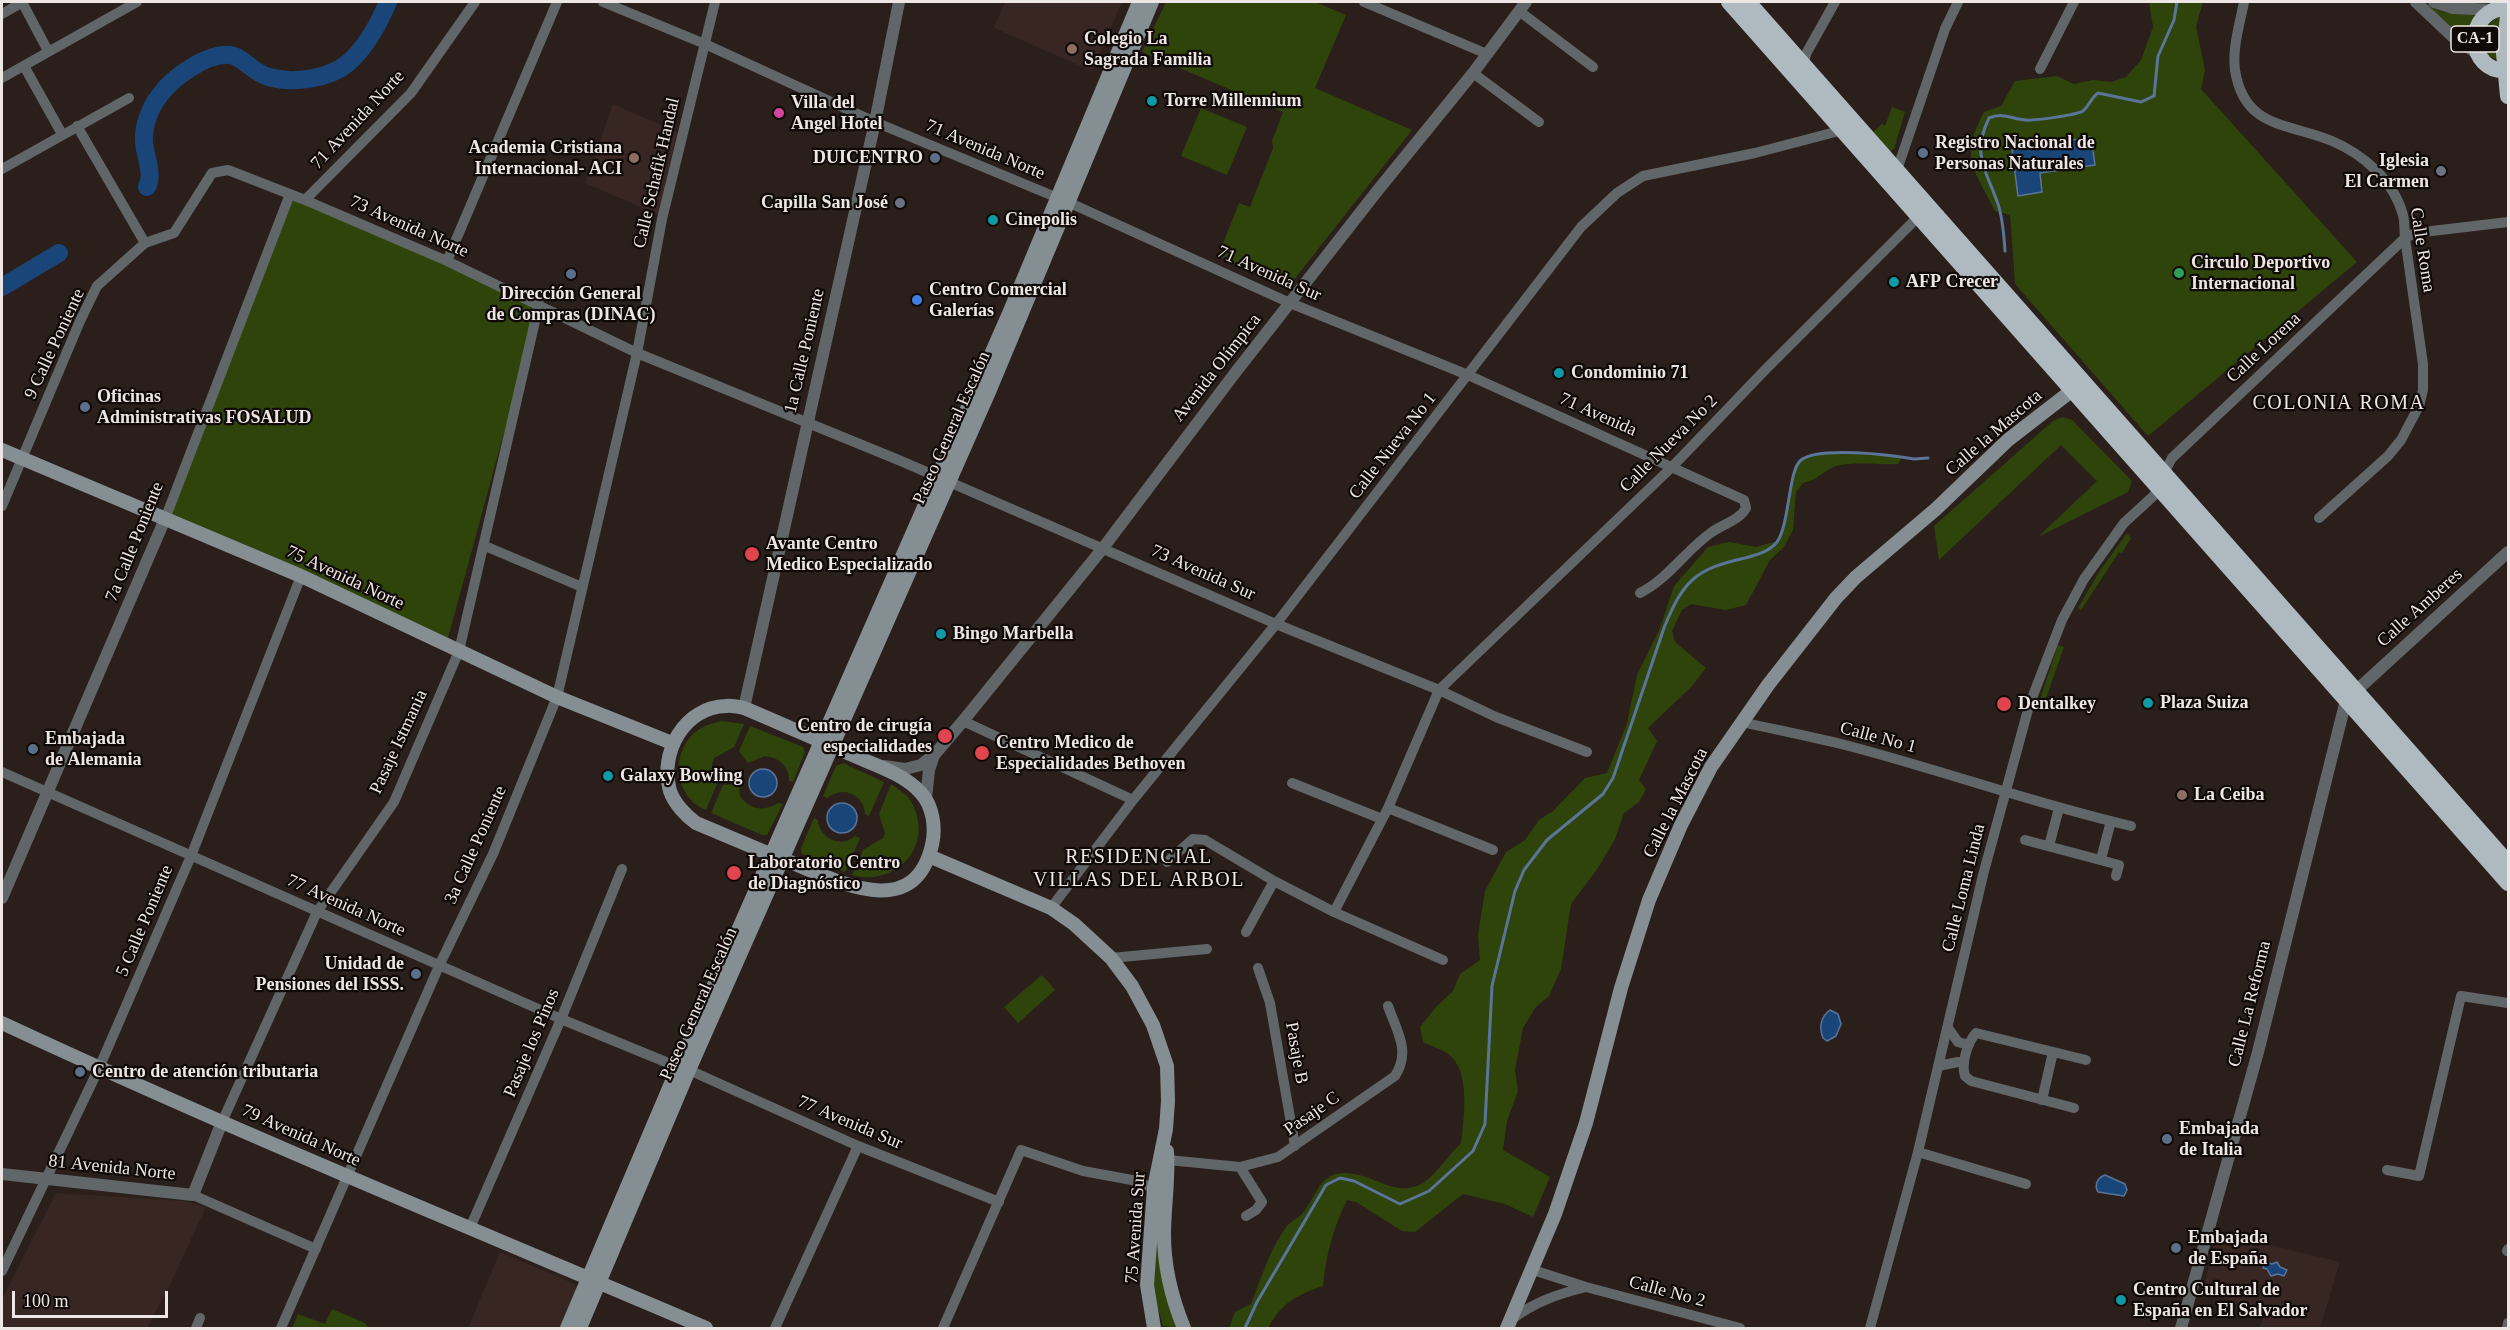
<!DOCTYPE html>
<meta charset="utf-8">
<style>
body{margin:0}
#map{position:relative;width:2510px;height:1330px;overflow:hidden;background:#2a1f1b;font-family:Georgia,serif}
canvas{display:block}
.frame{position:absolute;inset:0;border:3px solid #eee6e4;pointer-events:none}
.scale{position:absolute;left:12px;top:1291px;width:156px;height:27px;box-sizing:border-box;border:3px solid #eee6e4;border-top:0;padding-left:8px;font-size:18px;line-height:21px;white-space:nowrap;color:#eee6e4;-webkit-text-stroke:4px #0f0a08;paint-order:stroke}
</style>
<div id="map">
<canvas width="2510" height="1330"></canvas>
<div class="frame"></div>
<div class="scale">100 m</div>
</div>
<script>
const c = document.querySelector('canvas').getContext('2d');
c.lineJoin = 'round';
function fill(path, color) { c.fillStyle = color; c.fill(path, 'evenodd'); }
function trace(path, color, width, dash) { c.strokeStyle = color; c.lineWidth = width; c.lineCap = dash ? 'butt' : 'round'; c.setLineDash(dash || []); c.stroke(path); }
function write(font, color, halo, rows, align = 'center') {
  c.font = font + ' Georgia,serif'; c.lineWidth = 4.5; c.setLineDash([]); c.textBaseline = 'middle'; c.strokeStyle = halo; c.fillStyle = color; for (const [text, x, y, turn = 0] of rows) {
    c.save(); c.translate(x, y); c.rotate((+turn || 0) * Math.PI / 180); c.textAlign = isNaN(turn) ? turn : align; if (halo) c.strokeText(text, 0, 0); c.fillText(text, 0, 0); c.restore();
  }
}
const built = new Path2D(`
 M1005,2H1122L1092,71L994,28Z
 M613,104L679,133L659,215L585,183Z
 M56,1193L184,1201L206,1207L170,1285L147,1328H2V1299Z
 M2217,1232L2340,1262L2320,1328H2260L2264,1313L2203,1290Z
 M500,1252L575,1284L576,1290L560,1328H468Z`);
const green = new Path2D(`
 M1166,2H1315L1346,15L1315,88L1412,130L1289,286L1218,256L1239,203L1250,207L1273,148L1272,141L1283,112L1142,52Z
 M2149,2H2203L2196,26L2205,70L2201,89L2357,262L2148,436L2015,284L2010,215L1995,211C1974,168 1959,159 1984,112L2001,106L2015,81L2057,76L2074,84L2093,80L2111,82L2126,77L2141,60L2153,27Z
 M2429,6L2442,12L2481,16L2471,42L2459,35Z
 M2499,16H2506L2500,61L2487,55C2481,39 2483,26 2499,16Z
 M1892,107L1905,112L1894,149L1889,152L1870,135L1882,124L1885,126Z
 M1201,108L1247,127L1227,175L1181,156Z
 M292,197L539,304L448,638L163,514Z
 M2063,417L2072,420L2132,481L2128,492L2038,537L2097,481L2061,445L1939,560L1934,526L2053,421Z
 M1825,452L1902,457L1898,464C1877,465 1856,461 1836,466C1824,470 1817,481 1803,483L1796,492L1793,530L1784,547L1770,560L1746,605L1726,610L1691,604L1682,610L1672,631L1675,642L1706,668L1692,686L1648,728L1657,741L1639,780L1646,789L1639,802L1624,813L1615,839L1598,868L1571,904L1561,969L1549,996L1535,1008L1523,1028L1515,1070L1518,1091L1507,1121L1503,1150L1550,1177L1533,1217L1505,1204L1463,1194L1415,1232L1402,1231L1356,1202L1347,1200C1333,1228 1326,1255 1323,1286C1295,1296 1283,1302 1268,1328H1229L1235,1312L1251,1304C1261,1279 1270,1248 1287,1226C1291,1221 1297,1219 1301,1215C1313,1203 1318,1178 1336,1174C1369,1167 1393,1201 1423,1183C1435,1175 1450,1154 1461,1143C1464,1119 1471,1070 1448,1054C1441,1049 1431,1046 1423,1042L1420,1027L1436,1007L1453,991L1460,974L1480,960L1478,935L1485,891L1506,852L1525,840L1539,820L1553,811L1585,778L1607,773L1627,723L1637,675L1660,628L1674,586L1708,547L1729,542L1756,547L1777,541L1789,506L1794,471L1801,459Z
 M2127,533L2131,538L2122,553L2119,552L2081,610L2078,608L2099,572Z
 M2058,645L2064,647L2043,707L2038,705Z
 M722,721L744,724L734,747L714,758L712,764L717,784L706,810C676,798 670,758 692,735C700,727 711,723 722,721Z
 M750,726L803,747L805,752L793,782L789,781C789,766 780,758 765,756L748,763L739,751Z
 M843,763L884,782L869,816L865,814C864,794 842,786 827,798L823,796L836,766Z
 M739,784L740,796C750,810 764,812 778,803L783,804L767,835H762L711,813L723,785Z
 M891,784C896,788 902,791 906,795C912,801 915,809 917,816C927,856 889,886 852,875L863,850L883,838L885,833L879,814Z
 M814,818L818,820C819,838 841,849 855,836L860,838L845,872L802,854L801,848Z
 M1042,975L1055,990L1018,1023L1004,1007Z
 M1156,1219L1178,1328L1163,1326L1152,1286Z
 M332,1309L365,1323L369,1328H292L298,1314L325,1324Z`);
const water = new Path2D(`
 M2091,137L2095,165L2040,173L2042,192L2018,196L2012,150Z
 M749 783a14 14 0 1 1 28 0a14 14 0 1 1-28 0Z
 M827 818a15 15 0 1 1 30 0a15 15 0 1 1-30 0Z
 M1830,1010L1838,1014L1841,1024L1836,1036L1827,1041L1823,1038C1819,1028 1820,1017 1830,1010Z
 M2105,1175L2125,1184L2127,1190L2124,1196L2098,1192C2094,1185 2097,1178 2105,1175Z
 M2264,1262L2272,1264L2277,1262L2280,1267L2287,1270L2284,1276L2278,1274L2271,1276L2267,1269L2263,1268Z`);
const stream = new Path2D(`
 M2005,251C2004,235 2003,219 1998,204C1986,169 1971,155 1989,118C2003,112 2012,119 2026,120C2033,121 2077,115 2083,111C2089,106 2091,98 2098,93L2141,102L2154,96L2158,56L2174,20L2177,2
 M1245,1328L1257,1302L1326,1185L1340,1178L1354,1181L1400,1204L1429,1191L1473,1151L1485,1124L1492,986L1515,891L1524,870L1547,840L1603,794L1613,778L1664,628C1683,581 1695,569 1745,558C1756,555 1769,552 1777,542C1790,524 1788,470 1801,460C1819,446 1891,455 1914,459L1928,458`);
const river = new Path2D(`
 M147,187C154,174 145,156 144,142C143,126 150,107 160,95C173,77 207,53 230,55C242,56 253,73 269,77C293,84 329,79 348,63C367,47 379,23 388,2
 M2,287L59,253`);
const minor = new Path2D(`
 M22,2L48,51
 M603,2L705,44L875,122L1070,203L1290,303L1468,375L1744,500L1746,508C1740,520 1723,524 1712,532C1686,550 1668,579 1640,593
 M1364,2L1487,54
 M2244,2C2240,23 2232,48 2235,70C2244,129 2289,123 2332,141C2363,154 2394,181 2403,215C2405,222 2404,230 2405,238L2423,364V390L2419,406L2401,440L2388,456L2319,518
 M1519,11L1593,67
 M2,14L23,2
 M1803,64L1807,52L1835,2
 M24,66L62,134
 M2040,69L2074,2
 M1473,73L1539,122
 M2,78L137,2
 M77,126L145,243L174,233L212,173L228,170L305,200L447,261L637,353L901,461L1276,624L1439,690L1496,717L1587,752
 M2,169L129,98
 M1897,170L1945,29L1958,2
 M305,200L411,93L475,2
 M447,261L557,2
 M2,506L80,321L97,286L145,243
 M165,519L290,194
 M485,546L582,587
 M963,721L1133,800
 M1742,722C1777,730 1814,737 1849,746C1944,771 2036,804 2131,826
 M2,772L561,1019L678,1067
 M1292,783L1382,819
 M1388,808L1493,850
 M2025,840L2119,865L2116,876
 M2049,846L2059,808
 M2101,859L2111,821
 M1167,862L1193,839L1205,840L1274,881L1334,912L1443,960
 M1051,908L1133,800L1276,624L1581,227L1617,193L1643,176L1755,153L1843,130
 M1334,912L1388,808L1439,690L1672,467L1765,370L1918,217
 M1246,932L1274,881
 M1111,958L1207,949
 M1258,968L1270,1003L1295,1146
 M1948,1028L1958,1042L1969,1045
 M1938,1066L1958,1062L1964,1063
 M689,1070L858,1146L999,1202
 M2042,1100L2053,1052
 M2074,1108L1971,1081L1965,1076C1961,1064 1967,1043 1976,1033L2086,1060
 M222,1122L317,912L394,802L459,651L539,304
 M1918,1152L2026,1184
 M1168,1160L1240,1167L1278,1157L1395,1076C1411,1051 1397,1032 1388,1006
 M1240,1167L1262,1202L1256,1210L1246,1216
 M2387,1170L2419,1176L2461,996L2508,1003
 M193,1195L316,1249
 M470,1228L561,1019L622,869
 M2507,1251L2508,1249
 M1533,1270L1586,1287L1740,1328
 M2,1271L99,1068L191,856L301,576
 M1511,1320C1534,1302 1558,1294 1586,1287
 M196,1328L200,1318
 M281,1328L439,966L493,854L557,697L637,353L662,219L715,2
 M775,1328L858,1146
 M943,1328L1021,1150L1083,1171L1132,1180L1154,1188
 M1870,1328L1918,1152L1983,875L2029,706L2062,620L2084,579L2124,523L2161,489L2165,471L2172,458L2405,238L2415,233L2508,222
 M2507,1328L2508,1323`);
const tertiary = new Path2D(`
 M2416,2L2453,37L2478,54
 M2434,2L2453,8L2494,10
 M744,708L875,122L899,2
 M884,766L905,769L921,765L935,754L963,721L1103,548L1235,373L1378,190L1473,73L1526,2
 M926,798L929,770L934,755
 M2,898L165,519
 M2,1174L193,1195L222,1122
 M2181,1328L2258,1052L2346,700L2508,552`);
const secondary = new Path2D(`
 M2,450L301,576L557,697L672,743
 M772,855L696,823C686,816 674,803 670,791C659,753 684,707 726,706C732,705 739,707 744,708C780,723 815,739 850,754C874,765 903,773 921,793C933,806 936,828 932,845C913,926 832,878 783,859
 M929,856L1051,908L1074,924L1111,958L1132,986L1153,1025L1167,1066L1168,1101L1166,1129L1154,1188L1147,1285L1154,1328
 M2,1023C234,1131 471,1228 706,1328
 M1167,1151C1169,1179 1164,1207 1164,1234C1164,1267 1172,1299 1184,1328
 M567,1328L678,1067L1010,311L1139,2
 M580,1328L689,1070L989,392L1152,2
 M1507,1328L1555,1214L1586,1123L1621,988L1649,900L1681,825L1711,767L1768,685L1836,598L1856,577L1936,509L2008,440L2079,385`);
const trunk = new Path2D(`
 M1729,2L2508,883
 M1748,2L2508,863
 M2508,8C2463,7 2466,75 2508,70
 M2508,16L2504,53L2508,96`);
const markers = [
 [1072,49,6,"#8d6e63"],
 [1152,101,6,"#0f9aa8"],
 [779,113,6,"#d1479c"],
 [1923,153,6,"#5c6f8a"],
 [634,158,6,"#8d6e63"],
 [935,158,6,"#5c6f8a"],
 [2441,171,6,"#6b7280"],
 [900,203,6,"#6b7280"],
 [993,220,6,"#0f9aa8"],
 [2179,273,6,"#2e9e5b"],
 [571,274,6,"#5c6f8a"],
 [1894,282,6,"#0f9aa8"],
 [917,300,6,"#3f7fe0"],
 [1559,373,6,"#0f9aa8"],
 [85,407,6,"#5c6f8a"],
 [752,554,8,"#e0444e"],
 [941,634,6,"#0f9aa8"],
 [2148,703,6,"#0f9aa8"],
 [2004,704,8,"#e0444e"],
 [945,736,8,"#e0444e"],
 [33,749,6,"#5c6f8a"],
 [982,753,8,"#e0444e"],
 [608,776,6,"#0f9aa8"],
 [2182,795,6,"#8d6e63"],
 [734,873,8,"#e0444e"],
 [416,974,6,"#5c6f8a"],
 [80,1072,6,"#5c6f8a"],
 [2167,1139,6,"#5c6f8a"],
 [2176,1248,6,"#5c6f8a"],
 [2121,1300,6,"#0f9aa8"]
];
const shields = [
 [2475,39,48]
];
const shieldNames = [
 ["CA-1",2475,39]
];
const poiNames = [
 ["Colegio La",1084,39],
 ["Sagrada Familia",1084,60],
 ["Torre Millennium",1164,101],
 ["Villa del",791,103],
 ["Angel Hotel",791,124],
 ["Registro Nacional de",1935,143],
 ["Personas Naturales",1935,164],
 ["Academia Cristiana",622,148,"right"],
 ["Internacional- ACI",622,169,"right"],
 ["DUICENTRO",923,158,"right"],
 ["Iglesia",2429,161,"right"],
 ["El Carmen",2429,182,"right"],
 ["Capilla San José",888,203,"right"],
 ["Cinepolis",1005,220],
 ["Circulo Deportivo",2191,263],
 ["Internacional",2191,284],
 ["AFP Crecer",1906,282],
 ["Centro Comercial",929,290],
 ["Galerías",929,311],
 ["Dirección General",571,294,"center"],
 ["de Compras (DINAC)",571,315,"center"],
 ["Condominio 71",1571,373],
 ["Oficinas",97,397],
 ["Administrativas FOSALUD",97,418],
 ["Avante Centro",766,544],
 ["Medico Especializado",766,565],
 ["Bingo Marbella",953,634],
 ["Plaza Suiza",2160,703],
 ["Dentalkey",2018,704],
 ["Centro de cirugía",932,726,"right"],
 ["especialidades",932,747,"right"],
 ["Embajada",45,739],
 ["de Alemania",45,760],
 ["Centro Medico de",996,743],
 ["Especialidades Bethoven",996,764],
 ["Galaxy Bowling",620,776],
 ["La Ceiba",2194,795],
 ["Laboratorio Centro",748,863],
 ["de Diagnóstico",748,884],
 ["Unidad de",404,964,"right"],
 ["Pensiones del ISSS.",404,985,"right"],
 ["Centro de atención tributaria",92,1072],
 ["Embajada",2179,1129],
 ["de Italia",2179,1150],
 ["Embajada",2188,1238],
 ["de España",2188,1259],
 ["Centro Cultural de",2133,1290],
 ["España en El Salvador",2133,1311]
];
const streetNames = [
 ["71 Avenida Norte",358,120,-47],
 ["71 Avenida Norte",985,150,23],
 ["Calle Schafik Handal",657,173,-77],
 ["73 Avenida Norte",409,227,24],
 ["Calle Roma",2422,250,81],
 ["71 Avenida Sur",1269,274,24],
 ["9 Calle Poniente",55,344,-65],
 ["Calle Lorena",2264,348,-43],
 ["1a Calle Poniente",805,351,-77],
 ["Avenida Olímpica",1217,368,-52],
 ["71 Avenida",1598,415,24],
 ["Paseo General Escalón",952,428,-66],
 ["Calle la Mascota",1994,433,-41],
 ["Calle Nueva No 2",1669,444,-45],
 ["Calle Nueva No 1",1393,446,-52],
 ["7a Calle Poniente",135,542,-68],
 ["73 Avenida Sur",1203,573,24],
 ["75 Avenida Norte",345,578,25],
 ["Calle Amberes",2420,608,-42],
 ["Calle No 1",1878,738,15],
 ["Pasaje Istmania",399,742,-65],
 ["Calle la Mascota",1676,803,-63],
 ["3a Calle Poniente",476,845,-66],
 ["Calle Loma Linda",1964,888,-76],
 ["77 Avenida Norte",346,906,24],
 ["5 Calle Poniente",145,921,-67],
 ["Paseo General Escalón",699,1004,-66],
 ["Calle La Reforma",2250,1004,-76],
 ["Pasaje los Pinos",532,1043,-67],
 ["Pasaje B",1296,1053,80],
 ["Pasaje C",1312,1114,-35],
 ["77 Avenida Sur",850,1123,23],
 ["79 Avenida Norte",301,1136,24],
 ["81 Avenida Norte",112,1168,6],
 ["75 Avenida Sur",1136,1228,-86],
 ["Calle No 2",1667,1292,15]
];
const neighbourhoodNames = [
 ["COLONIA ROMA",2339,404],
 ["RESIDENCIAL",1139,858],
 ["VILLAS DEL ARBOL",1139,881]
];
fill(built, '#372621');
fill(green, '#2f440a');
fill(water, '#1a4579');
trace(water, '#5a7599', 1.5);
trace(stream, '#5a7599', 3);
trace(river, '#1a4579', 18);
trace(minor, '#616769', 10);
trace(tertiary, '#616769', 12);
trace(secondary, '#858e92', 14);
trace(trunk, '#aebac0', 16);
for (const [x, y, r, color] of markers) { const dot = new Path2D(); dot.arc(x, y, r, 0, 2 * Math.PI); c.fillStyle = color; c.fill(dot); trace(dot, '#0f0a08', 2); }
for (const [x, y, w] of shields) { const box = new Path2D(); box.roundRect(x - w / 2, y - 13, w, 26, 4.5); c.fillStyle = '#0f0a08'; c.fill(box); trace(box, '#eee6e4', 1.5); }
write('bold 16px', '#eee6e4', null, shieldNames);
write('bold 18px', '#eee6e4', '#0f0a08', poiNames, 'left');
write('18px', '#eee6e4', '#0f0a08', streetNames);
c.letterSpacing = '1.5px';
write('20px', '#eee6e4', '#0f0a08', neighbourhoodNames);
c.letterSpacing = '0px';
</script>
